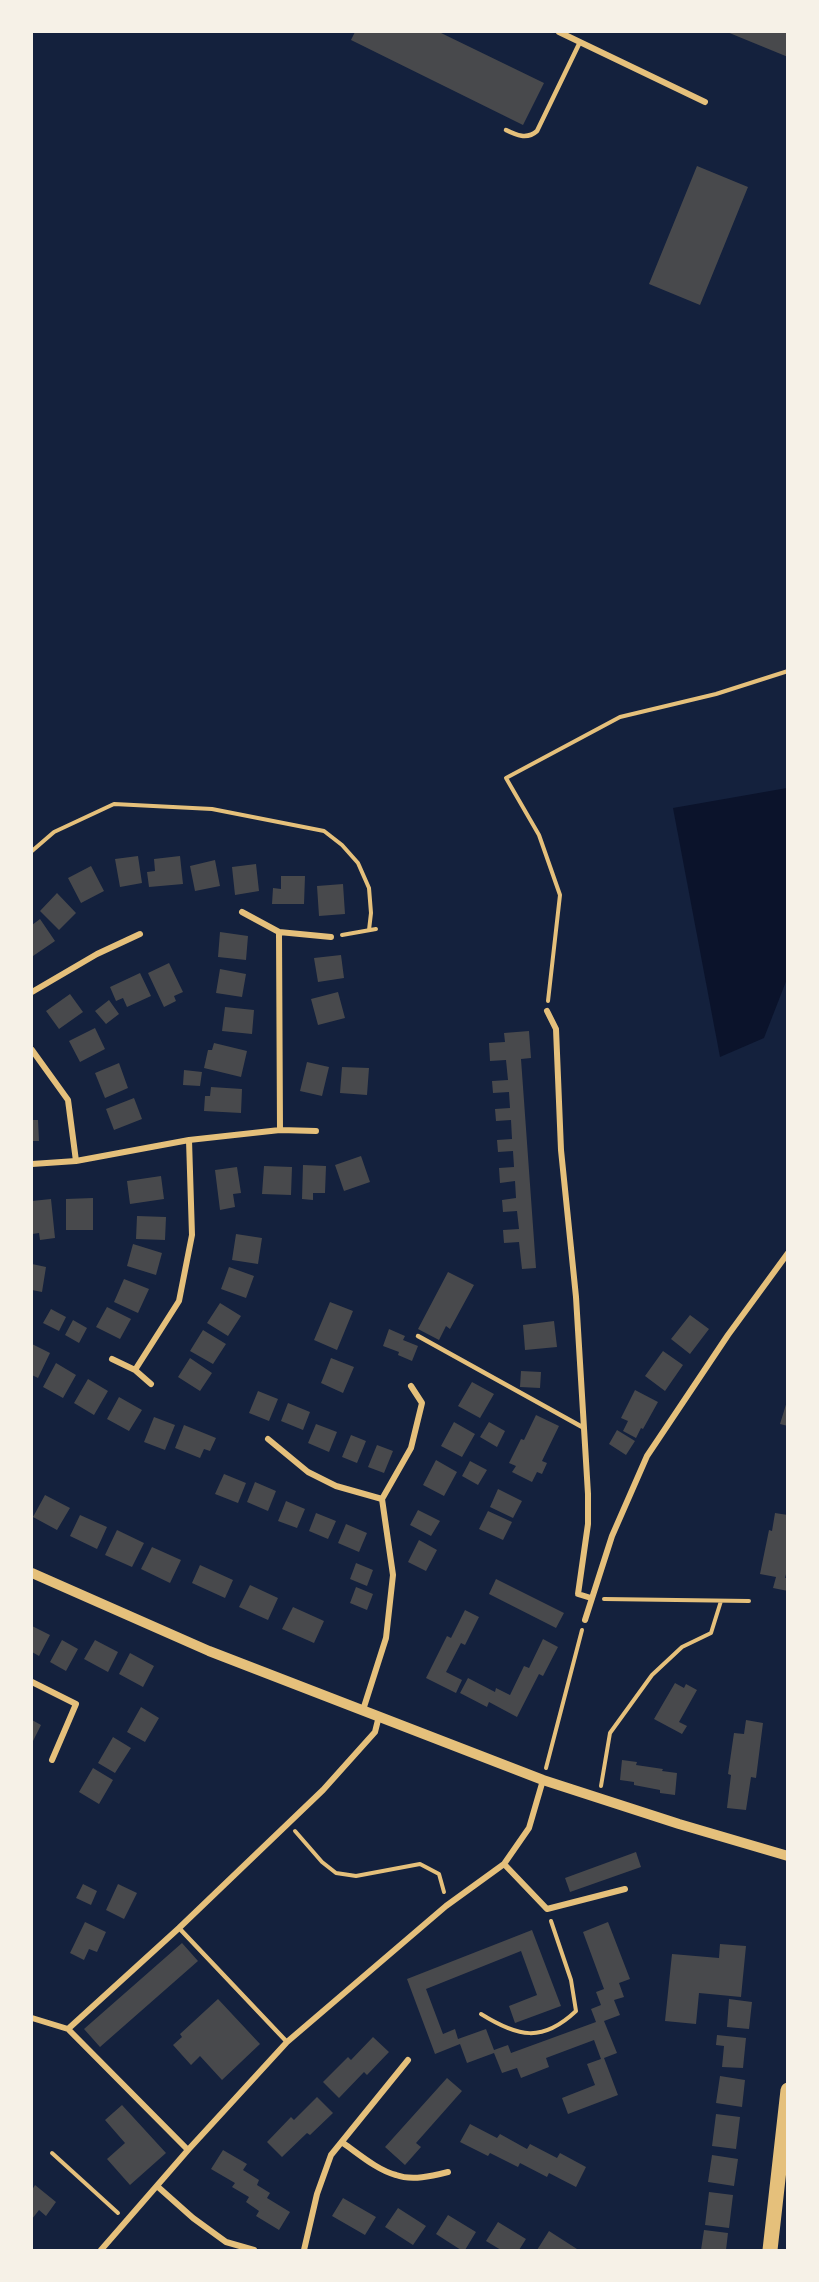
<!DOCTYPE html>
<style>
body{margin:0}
#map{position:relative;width:819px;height:2282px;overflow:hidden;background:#14213d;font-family:"Golos Text",sans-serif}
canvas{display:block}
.frame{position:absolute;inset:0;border:33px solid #f6f1e7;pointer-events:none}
</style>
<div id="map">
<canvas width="819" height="2282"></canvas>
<div class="frame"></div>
</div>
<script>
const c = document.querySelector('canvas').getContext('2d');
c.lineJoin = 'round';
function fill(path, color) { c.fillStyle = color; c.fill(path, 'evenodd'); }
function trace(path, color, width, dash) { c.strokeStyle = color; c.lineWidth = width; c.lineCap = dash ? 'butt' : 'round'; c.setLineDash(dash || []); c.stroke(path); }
const water = new Path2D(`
 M787,788V979L764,1038L720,1057L673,808Z`);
const building = new Path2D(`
 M355,32H439L544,83L523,125L351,40Z
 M727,32H788V57Z
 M697,166L748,187L700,305L649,284Z
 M138,856L142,883L120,887L115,859Z
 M180,856L183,884L149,887L147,872L155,871L154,859Z
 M215,860L220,886L195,891L190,866Z
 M256,864L259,891L235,895L232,867Z
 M91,866L104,891L81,903L68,878Z
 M281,876H305L304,904H272L273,888L281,889Z
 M343,884L345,914L319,916L317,886Z
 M57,893L76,913L59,930L40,911Z
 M40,919L55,941L33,956L32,925Z
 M220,932L248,936L246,960L218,957Z
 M341,955L344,978L318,982L314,958Z
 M169,963L183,992L174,996L176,1001L164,1007L148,973Z
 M220,969L246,974L242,997L216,993Z
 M140,973L151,996L127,1007L123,998L116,1001L110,987Z
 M338,992L345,1018L318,1025L311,999Z
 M70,994L83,1012L59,1029L46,1011Z
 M109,1000L119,1014L106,1024L95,1011Z
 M225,1007L254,1010L252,1034L222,1031Z
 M95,1028L105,1049L80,1062L69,1041Z
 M529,1031L531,1058L521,1059L536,1268L522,1269L519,1242L504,1243L503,1230L519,1229L517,1211L503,1212L502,1200L516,1198L515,1181L500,1183L499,1168L514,1167L513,1151L498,1152L497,1140L512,1139L511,1120L496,1121L495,1109L510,1108L509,1092L493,1093L492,1081L508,1080L506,1060L490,1061L489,1043L505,1042L504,1033Z
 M214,1043L247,1051L241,1077L204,1068L208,1050H212Z
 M307,1062L329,1067L322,1096L300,1091Z
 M119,1063L128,1088L105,1098L95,1073Z
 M342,1067L369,1068L367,1095L340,1093Z
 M184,1070L202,1072L200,1086L183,1085Z
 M211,1087L242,1089L241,1113L204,1111L205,1096H210Z
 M134,1098L142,1119L114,1130L106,1109Z
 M32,1120H38L39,1141H32Z
 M361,1156L370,1182L344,1191L335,1165Z
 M303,1165L326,1166L325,1193H313V1200L302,1199Z
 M264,1166L292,1167L291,1195L262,1194Z
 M237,1167L241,1193L233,1194L235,1207L220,1210L215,1170Z
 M161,1176L164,1199L130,1204L127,1181Z
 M93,1198V1230H66V1199Z
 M51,1199L55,1238L40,1240L39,1233L32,1234V1201Z
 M137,1216L166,1217L165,1240L136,1239Z
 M236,1234L262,1238L258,1264L232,1260Z
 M133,1244L162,1253L156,1275L127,1266Z
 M32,1264L46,1267L42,1292L32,1290Z
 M229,1267L254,1276L246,1298L221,1289Z
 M448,1272L474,1285L450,1329L446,1326L439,1340L418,1329Z
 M124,1279L149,1289L138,1313L114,1302Z
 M330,1302L353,1311L337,1350L314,1340Z
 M220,1303L241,1316L228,1336L207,1323Z
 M107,1307L131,1319L120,1339L96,1327Z
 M51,1309L66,1317L59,1331L43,1323Z
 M690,1315L709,1329L690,1354L671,1339Z
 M73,1320L87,1328L79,1343L65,1335Z
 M554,1321L557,1347L525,1350L523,1325Z
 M389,1329L405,1336L403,1340L418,1346L412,1361L398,1355L399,1352L383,1346Z
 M203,1330L226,1344L213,1364L190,1351Z
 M32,1344L50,1353L38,1378L32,1375Z
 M663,1351L683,1365L665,1391L645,1376Z
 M190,1358L212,1373L200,1391L178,1377Z
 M331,1358L354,1367L343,1393L321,1383Z
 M56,1363L76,1375L63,1398L43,1387Z
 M521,1371L541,1372L540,1388L520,1387Z
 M88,1379L108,1391L94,1415L74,1403Z
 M472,1382L494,1394L480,1418L458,1406Z
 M635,1390L658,1402L643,1429L641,1428L636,1438L623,1431L628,1421L621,1418Z
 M258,1391L278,1399L269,1421L249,1413Z
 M119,1397L142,1410L129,1431L107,1419Z
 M788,1398V1426L780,1424Z
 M288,1403L310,1412L303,1430L281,1421Z
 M536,1415L559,1426L542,1461L547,1463L542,1474L537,1472L532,1482L512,1472L516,1466L509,1463L521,1439L524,1440Z
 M154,1417L175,1425L165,1450L144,1442Z
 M454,1422L475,1434L462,1457L441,1446Z
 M489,1422L505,1431L497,1447L480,1437Z
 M316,1424L337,1432L329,1452L308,1443Z
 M184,1425L216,1438L210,1451L204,1449L200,1458L175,1448Z
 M617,1430L635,1441L626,1455L609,1444Z
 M351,1435L366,1441L357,1463L342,1457Z
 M377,1445L393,1451L384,1473L368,1467Z
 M436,1460L457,1472L444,1496L423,1485Z
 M470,1461L487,1470L478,1485L462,1476Z
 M224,1474L246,1483L238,1503L215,1494Z
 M255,1482L276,1491L268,1511L247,1502Z
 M498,1489L522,1501L513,1518L490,1507Z
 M45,1495L70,1508L57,1530L33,1517Z
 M286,1501L305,1509L297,1528L278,1521Z
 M418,1510L440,1521L431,1536L410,1525Z
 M488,1511L512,1522L503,1540L479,1529Z
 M316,1513L336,1521L328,1539L309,1531Z
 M775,1513L788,1515V1566L785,1578H788V1591L773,1588L776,1577L760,1574L769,1530L772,1531Z
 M80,1515L107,1527L97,1549L70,1536Z
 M346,1524L367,1533L359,1552L338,1543Z
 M117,1530L144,1543L132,1567L105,1555Z
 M419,1540L437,1550L426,1571L408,1562Z
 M152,1547L181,1560L170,1583L141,1569Z
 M356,1563L373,1570L367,1586L350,1579Z
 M200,1565L233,1580L225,1598L192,1583Z
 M496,1579L564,1613L556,1628L489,1594Z
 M250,1585L278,1598L268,1620L239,1607Z
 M356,1587L373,1594L367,1610L350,1603Z
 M293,1607L324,1621L314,1643L282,1629Z
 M465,1610L479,1617L465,1645L461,1643L446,1672L462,1680L456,1693L426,1678L447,1636L451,1638Z
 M32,1626L50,1635L39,1656L32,1652Z
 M543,1639L558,1647L543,1676L539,1674L517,1717L489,1702L487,1707L460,1693L468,1678L495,1692L496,1688L510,1695L524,1666L529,1668Z
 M62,1640L78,1649L66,1671L50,1662Z
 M95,1640L118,1652L108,1672L84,1659Z
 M130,1653L154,1666L143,1687L119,1674Z
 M675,1683L684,1688L686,1684L697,1690L679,1722L687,1726L682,1734L654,1719Z
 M141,1707L159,1718L145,1742L127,1732Z
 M32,1720L41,1725L32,1743Z
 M746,1720L763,1723L756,1778L751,1777L746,1810L727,1808L731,1775L728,1774L734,1733L744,1734Z
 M113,1737L131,1748L115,1773L98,1763Z
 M622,1760L637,1762L636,1765L663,1769L662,1771L677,1773L675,1795L660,1793V1790L634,1785V1782L620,1780Z
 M93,1768L113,1780L99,1804L79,1792Z
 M636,1852L641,1867L570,1892L565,1878Z
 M83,1884L97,1891L91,1905L76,1898Z
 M118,1884L137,1893L124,1919L106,1910Z
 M85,1922L106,1932L97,1952L89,1949L84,1960L70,1953Z
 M608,1922L630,1979L619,1983L624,1997L614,2000L620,2015L604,2021L617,2053L604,2058L618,2095L568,2114L562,2098L595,2085L587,2064L601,2059L594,2040L546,2058L549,2067L521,2078L517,2068L502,2073L494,2053L467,2063L460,2044L435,2054L407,1979L532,1930L561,2006L515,2023L509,2006L537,1995L521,1951L426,1989L443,2034L455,2029L458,2039L486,2029L494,2050L508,2045L511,2053L596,2022L591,2009L601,2005L596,1992L604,1989L583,1932Z
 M182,1943L198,1961L100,2047L84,2029Z
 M720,1944L746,1946L741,1997L699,1993L696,2024L665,2021L672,1954L719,1958Z
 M218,1999L260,2044L222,2080L200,2056L191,2065L173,2045L182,2037L180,2034Z
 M729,1999L752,2002L749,2029L727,2027Z
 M717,2035L746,2038L743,2068L722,2067L724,2046L716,2045Z
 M373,2037L389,2052L367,2075L364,2072L339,2098L323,2082L348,2057L351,2060Z
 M720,2076L745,2080L742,2107L716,2103Z
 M447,2078L462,2091L416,2143L421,2147L405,2165L385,2147Z
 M317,2097L333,2113L310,2135L307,2133L282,2157L267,2142L291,2117L294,2120Z
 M122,2105L166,2153L130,2185L107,2159L125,2143L105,2120Z
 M716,2114L740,2117L736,2149L712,2146Z
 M470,2124L497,2138L500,2134L527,2149L530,2144L557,2158L560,2153L586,2167L576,2187L549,2173L547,2177L520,2163L518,2167L490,2153L488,2156L460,2142Z
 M223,2150L247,2164L243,2170L259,2180L257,2185L270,2193L267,2198L290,2212L279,2230L256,2216L259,2211L246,2202L249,2197L232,2187L235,2183L211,2169Z
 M712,2155L738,2159L734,2186L708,2182Z
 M35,2185L56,2202L46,2216L39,2210L32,2219V2190Z
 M709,2192L733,2195L729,2228L705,2225Z
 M343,2198L376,2217L365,2235L332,2216Z
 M398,2208L426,2226L413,2245L385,2227Z
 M448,2215L476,2232L465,2250H461L436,2234Z
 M498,2222L526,2239L519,2250H501L486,2241Z
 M704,2230L728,2233L726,2250H701Z
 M549,2231L577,2249L576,2250H537Z`);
const path = new Path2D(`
 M32,851L54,832L114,804L212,809L324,831L342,845L358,863L369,888L371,913L369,930
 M342,935L376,929
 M548,1001L560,895L539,835L506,778L620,717L716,694L788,671
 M604,1599L749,1601
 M546,1768L582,1630
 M601,1786L610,1733L652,1675L682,1647L711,1633L721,1601
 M295,1831L322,1862L336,1873L356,1876L420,1864L439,1874L444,1892
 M481,2014C518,2037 542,2043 576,2011L571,1980L551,1921
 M52,2153L118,2213`);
const service = new Path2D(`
 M506,130C516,135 527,140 537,131L580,42
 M418,1336L584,1428
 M179,1928L287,2042`);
const minor = new Path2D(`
 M559,32L705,102
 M242,912L279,932L280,1130
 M279,932L331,937
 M32,992L97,954L140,934
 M547,1011L556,1029L561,1150L576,1297L588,1494V1524L578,1594L591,1598
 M32,1050L68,1100L76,1161
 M32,1164L76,1161L189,1140L280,1130L316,1131
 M112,1359L135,1370L179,1301L192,1235L189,1140
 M135,1370L151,1384
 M268,1439L308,1472L336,1486L382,1499L393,1575L386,1638L363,1710
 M382,1499L411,1448L422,1403L411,1386
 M585,1620L612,1536L647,1456L728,1335L788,1253
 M32,1682L76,1704L52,1760
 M504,1864L547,1909L625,1889
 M32,2018L68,2029L179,1928L323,1790L375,1732L379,1716
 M68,2029L188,2150
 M343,2143C359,2154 377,2170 396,2175C412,2181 432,2176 448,2172
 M157,2186L193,2218L226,2242L254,2250
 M101,2250L188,2150L287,2042L446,1906L504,1864L529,1828L543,1780
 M304,2250L317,2194L331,2155L408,2060`);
const tertiary = new Path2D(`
 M32,1573L209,1651L543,1780L679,1824L788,1856`);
const primary = new Path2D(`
 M770,2250L788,2090`);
fill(water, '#0b132b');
fill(building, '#48494c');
trace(path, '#e5c07b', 4);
trace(service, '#e5c07b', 4.5);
trace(minor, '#e5c07b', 6);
trace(tertiary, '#e5c07b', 10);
trace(primary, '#e5c07b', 15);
</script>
